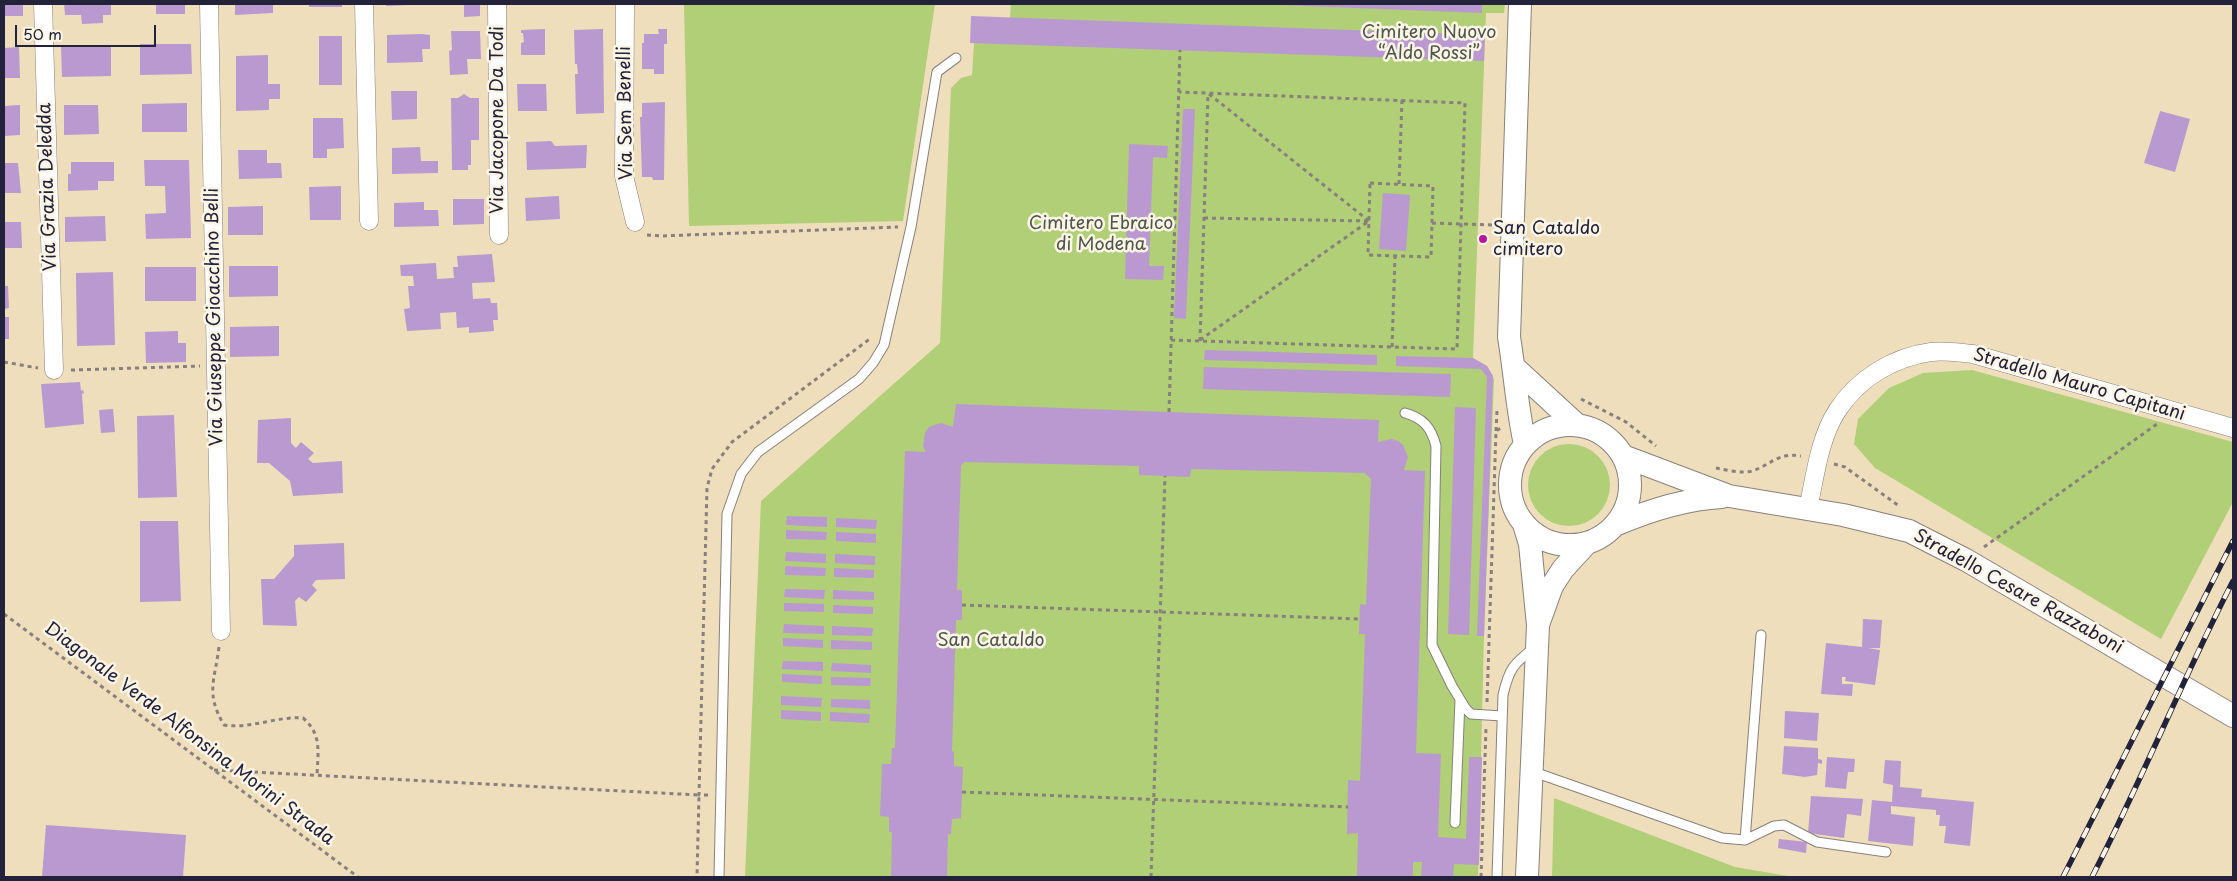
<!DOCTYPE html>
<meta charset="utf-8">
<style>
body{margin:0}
#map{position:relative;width:2237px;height:881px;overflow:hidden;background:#efdebc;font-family:"Playpen Sans",sans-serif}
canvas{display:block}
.frame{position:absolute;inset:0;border:5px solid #22223b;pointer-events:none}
.scale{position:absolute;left:15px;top:25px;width:141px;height:22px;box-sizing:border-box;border:2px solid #22223b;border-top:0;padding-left:6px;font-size:15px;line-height:18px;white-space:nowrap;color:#22223b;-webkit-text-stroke:4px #fcf5e5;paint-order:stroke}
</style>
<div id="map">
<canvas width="2237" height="881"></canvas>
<div class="frame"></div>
<div class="scale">50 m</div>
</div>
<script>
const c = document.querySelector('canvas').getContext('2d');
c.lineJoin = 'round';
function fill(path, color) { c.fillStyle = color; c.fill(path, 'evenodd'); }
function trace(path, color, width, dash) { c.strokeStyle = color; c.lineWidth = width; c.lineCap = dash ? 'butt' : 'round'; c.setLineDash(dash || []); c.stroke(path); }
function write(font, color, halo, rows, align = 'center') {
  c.font = font + ' "Playpen Sans",sans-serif'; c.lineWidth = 5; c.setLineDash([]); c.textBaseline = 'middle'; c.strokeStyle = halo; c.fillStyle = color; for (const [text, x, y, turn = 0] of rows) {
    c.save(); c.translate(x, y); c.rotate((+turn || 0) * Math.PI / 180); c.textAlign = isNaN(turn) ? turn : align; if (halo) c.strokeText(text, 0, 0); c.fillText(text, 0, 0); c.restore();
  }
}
const green = new Path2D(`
 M684,4H935L903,221L689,226Z
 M1011,4H1505L1504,13H1486L1473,358L1487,366L1494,379L1484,636L1478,877H745L761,501L940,343L951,88L961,78L972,75L974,43L1010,18Z
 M1972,370L2233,442V502L2161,639L1875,468L1854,444L1858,419L1889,388L1923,373Z
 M1528 485a41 41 0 1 1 82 0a41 41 0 1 1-82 0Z
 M1554,798L1735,867L1794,877H1552Z`);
const building = new Path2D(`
 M4,4H23V16H4Z
 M64,4H111V15H103V23L82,24L81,15H65Z
 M156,4H185V14H156Z
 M235,4H273V13L235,15Z
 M309,4H342V7H309Z
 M386,4H408V5L386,6Z
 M464,4H480V16L464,17Z
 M1281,4H1482V13L1281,5Z
 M971,16L1485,35L1484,61L970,43Z
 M545,29V55H521V43L524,42L523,33H521V30Z
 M603,29L604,113L576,114L575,74H578L577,64H575L574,30Z
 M658,29H667V44H664V74H654V69H642V43H644V34H659Z
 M451,31H480L481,59H467L468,74L450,75L449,51L452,50Z
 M422,34L430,35V49H422L423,62L387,63V35Z
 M319,36H342V85H319Z
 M140,44H191L192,74L140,75Z
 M111,46V76L62,77L61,47Z
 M19,47L20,78H4V48Z
 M268,55V84H280V99H269V110L236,111V56Z
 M517,84H546L547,111H518Z
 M391,91H417V119L392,120Z
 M464,94L470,98H479V140H471V165H468V170H452L451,98H458Z
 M665,102L664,180H653L652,177H642L640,117H642V103Z
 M187,103V132H142V104Z
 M20,105V135L4,136V106Z
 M64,105H98L99,134L64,135Z
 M1183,109H1195L1186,319L1174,318Z
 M2160,111L2190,119L2175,172L2144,163Z
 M313,118H343L344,148L327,149V158H313Z
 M551,141L555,146L587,145L586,168L527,170L526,142Z
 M1129,144L1168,146L1167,158L1153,157L1149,266H1164L1163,280L1125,279Z
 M420,147L421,161H438V173L392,174V148Z
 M238,150H267V163H281L282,178L239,179Z
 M144,160H189L191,238L146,239L145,214L166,213L165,186H145Z
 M71,162H114V181H98V190L68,191V174H71Z
 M4,163H18L21,193H4Z
 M341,186V220H310L309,187Z
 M1383,193L1410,195L1406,251L1379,249Z
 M559,196L560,219L526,221L525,198Z
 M453,199H484V224L453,225Z
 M424,202V210H438L439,226L394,227V203Z
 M263,206V235H228V207Z
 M105,216L106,241L65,242V217Z
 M4,222H21L22,248H4Z
 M492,254L495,282L472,283L473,299L490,298L491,303H497L498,320H493L494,331L469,333V327L457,328L456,312L440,313L441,329L407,331L404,309L410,308L408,286H414L413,276H401L400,265L436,263L437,279L454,278L453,267H458L457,256Z
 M229,266H278V296L229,297Z
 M145,267H196V301H145Z
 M113,272L115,345L77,346L76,273Z
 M4,286H8L9,308L4,309Z
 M4,317H9V339H4Z
 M279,326V356L230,357V327Z
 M178,331V343H186V362L146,363L145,332Z
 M1205,350L1377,355V365L1204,360Z
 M1396,356L1473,358L1487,366L1493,376L1484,636H1477L1487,377L1481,369L1396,366Z
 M1204,367L1451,374L1450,397L1203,389Z
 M80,382L81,391L83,390L84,393L82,394L84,424L45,428L41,384Z
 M956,404L1379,420L1378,442L1392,439L1398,441L1403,445L1408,457L1404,470L1425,471L1416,753L1441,754L1438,837L1454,838L1466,839L1469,757H1482L1479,865L1454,864L1453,877H1421L1422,862H1413V877H1357L1358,833L1347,834L1348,780L1360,781L1365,634H1359L1360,604L1366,605L1371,479L1365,473L1191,469L1190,477L1139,475V466L964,462L961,466L957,590H962V620H956L952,751L954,752V766L963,767L961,818L952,819L951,834H948L947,877H891L892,832H889V817L880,816L882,764H891L892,748H895L905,451L926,452L923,446L925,433L929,427L941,423L953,427Z
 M1455,407L1476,408L1469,635L1448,634Z
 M113,409L115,432L101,433L99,410Z
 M174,415L177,497L138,498L137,416Z
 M291,418V443L296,448L301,442L314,453L308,459L313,463L342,461L343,493L293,496L290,481L269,463H257L258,420Z
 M787,516L827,517V527L786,525Z
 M836,518L877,520L876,529L836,527Z
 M140,521H178L181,601L140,602Z
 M786,530L827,532L826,540L786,539Z
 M836,532L876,534V543L836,541Z
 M344,543L345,579L316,580L312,585L317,590L306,602L299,597L295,601L297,626L263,625L261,579H274L294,556V545Z
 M786,552L826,554V563L785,561Z
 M835,554L875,556V565L835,563Z
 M785,566L826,568L825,576L785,575Z
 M834,568L874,570V578L834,577Z
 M785,589L825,590L824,599L784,597Z
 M833,590L874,592V600L833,599Z
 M784,603L824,604V612L784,611Z
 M833,605L873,607V614L833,613Z
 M1863,619L1882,620L1880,648H1868L1880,650L1875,685L1845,681L1846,677H1842V684H1853L1852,696L1821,694L1826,643L1862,647Z
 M784,624L824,626V634L783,633Z
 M832,626L873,628L872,636L832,635Z
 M783,638L823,640V648L783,646Z
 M831,640L872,642V650L831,649Z
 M783,661L823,662V671L782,669Z
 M832,663L871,665V673L831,671Z
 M782,674L822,676V684L782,682Z
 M831,677L871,678L870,686L831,685Z
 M781,696L822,698L821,707L781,705Z
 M831,699L870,700V709L831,707Z
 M781,710L821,712V721L781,719Z
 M1785,711L1819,713L1817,741L1784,738Z
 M830,712L870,714L869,723L830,721Z
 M1784,746L1818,748V759L1822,760V764L1818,763L1817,775L1805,777L1782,774Z
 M1827,757L1855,759L1854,772H1848L1846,789L1825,787Z
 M1885,760L1901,761L1900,787L1922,789L1921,797L1974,802L1970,846L1944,843L1946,826H1939L1940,815H1936V810L1891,806V814L1915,817L1913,846L1868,841L1872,800L1892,802L1893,785L1883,783Z
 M1811,796L1863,799L1861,816L1847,814L1844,838L1808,833Z
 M46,825L186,835L183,877H42Z
 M1779,839L1807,842L1806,853L1778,848Z`);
const path = new Path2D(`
 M1209,94L1369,221
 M1370,183L1433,186L1431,257L1368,255Z
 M1399,184L1402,100
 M1204,218L1368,221
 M1432,223L1493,225
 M647,235L661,236L898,227
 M1171,340L1457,349L1465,103L1179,92
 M1200,340L1369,221
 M1200,341L1208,94
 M1392,347L1395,256
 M4,362L38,368
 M71,370L200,366
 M1581,399L1626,422L1656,446
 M1169,412L1180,50
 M1496,431L1497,411
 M1834,464L1845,467L1899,506
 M1716,468C1727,470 1741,474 1752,471C1771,465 1778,452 1801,456
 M1984,547L2157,424
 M962,605L1360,619
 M4,614L358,877
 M219,647C215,680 205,693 224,725C252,729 276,716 303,718C322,734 318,752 317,775
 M1487,702L1496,431L1501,428
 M214,770L699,795L697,877
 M962,792L1348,807
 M708,795H699L707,488L712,469L732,442L871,338
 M1151,877L1165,476
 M1481,877L1486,728`);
const service = new Path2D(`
 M1405,413C1423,418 1431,427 1436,446L1432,645L1452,686L1466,709L1471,714L1502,716
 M1531,771L1722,838L1745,840L1774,826L1784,825L1817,842L1886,852
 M1455,823L1460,700
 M1745,840L1761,635
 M719,877L727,514L741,474L758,452L859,379L873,363L884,345L911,227L937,72L956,58
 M1497,877L1503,695C1509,669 1513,664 1535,647`);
const minor = new Path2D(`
 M43,4L54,370
 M209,4L221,631
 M364,4L369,221
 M497,4L499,235
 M625,4L624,176L635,222
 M1808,509C1815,477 1819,439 1837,411C1858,378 1894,357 1931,352C1945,350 1960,353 1973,354L2233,428`);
const tertiary = new Path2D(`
 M1520,4L1509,337C1515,373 1517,409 1525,444
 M1514,367L1576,424
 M1510 485a60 60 0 1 1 120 0a60 60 0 1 1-120 0Z
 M1623,456L1729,496L1843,515L1909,531L1966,560L2233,716
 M1524,524L1530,544L1538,625L1527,877
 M1615,525C1650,510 1684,499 1722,497
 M1539,622L1552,586L1563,569L1586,544`);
const rail = new Path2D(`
 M2063,877L2233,541
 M2092,877C2142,780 2183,678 2233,581`);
const markers = [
 [1483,239,5,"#b5179e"]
];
const parkNames = [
 ["Cimitero Nuovo",1429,33],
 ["“Aldo Rossi”",1429,54],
 ["Cimitero Ebraico",1101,224],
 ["di Modena",1101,245],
 ["San Cataldo",991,641]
];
const streetNames = [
 ["Via Sem Benelli",626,113,-91],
 ["Via Jacopone Da Todi",498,120,-90],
 ["Via Grazia Deledda",48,187,-92],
 ["Via Giuseppe Gioacchino Belli",215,317,-91],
 ["Stradello Mauro Capitani",2079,385,16],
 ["Stradello Cesare Razzaboni",2018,592,29],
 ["Diagonale Verde Alfonsina Morini Strada",189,734,37]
];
const poiNames = [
 ["San Cataldo",1493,229],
 ["cimitero",1493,250]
];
fill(green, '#b0cf77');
fill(building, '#b999d0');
trace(service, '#88807c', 11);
trace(minor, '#88807c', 19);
trace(tertiary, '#88807c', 24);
trace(path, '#88807c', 3, [4, 4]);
trace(service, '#fff', 9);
trace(minor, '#fff', 18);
trace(tertiary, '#fff', 22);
trace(rail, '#22223b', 5.5);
trace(rail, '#fcf5e5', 4, [11]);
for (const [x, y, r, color] of markers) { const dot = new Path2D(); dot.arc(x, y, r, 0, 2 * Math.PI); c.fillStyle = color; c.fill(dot); trace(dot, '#fcf5e5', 2); }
write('18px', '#4d564d', '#fcf5e5', parkNames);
write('18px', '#22223b', '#fcf5e5', streetNames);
write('18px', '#22223b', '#fcf5e5', poiNames, 'left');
</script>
